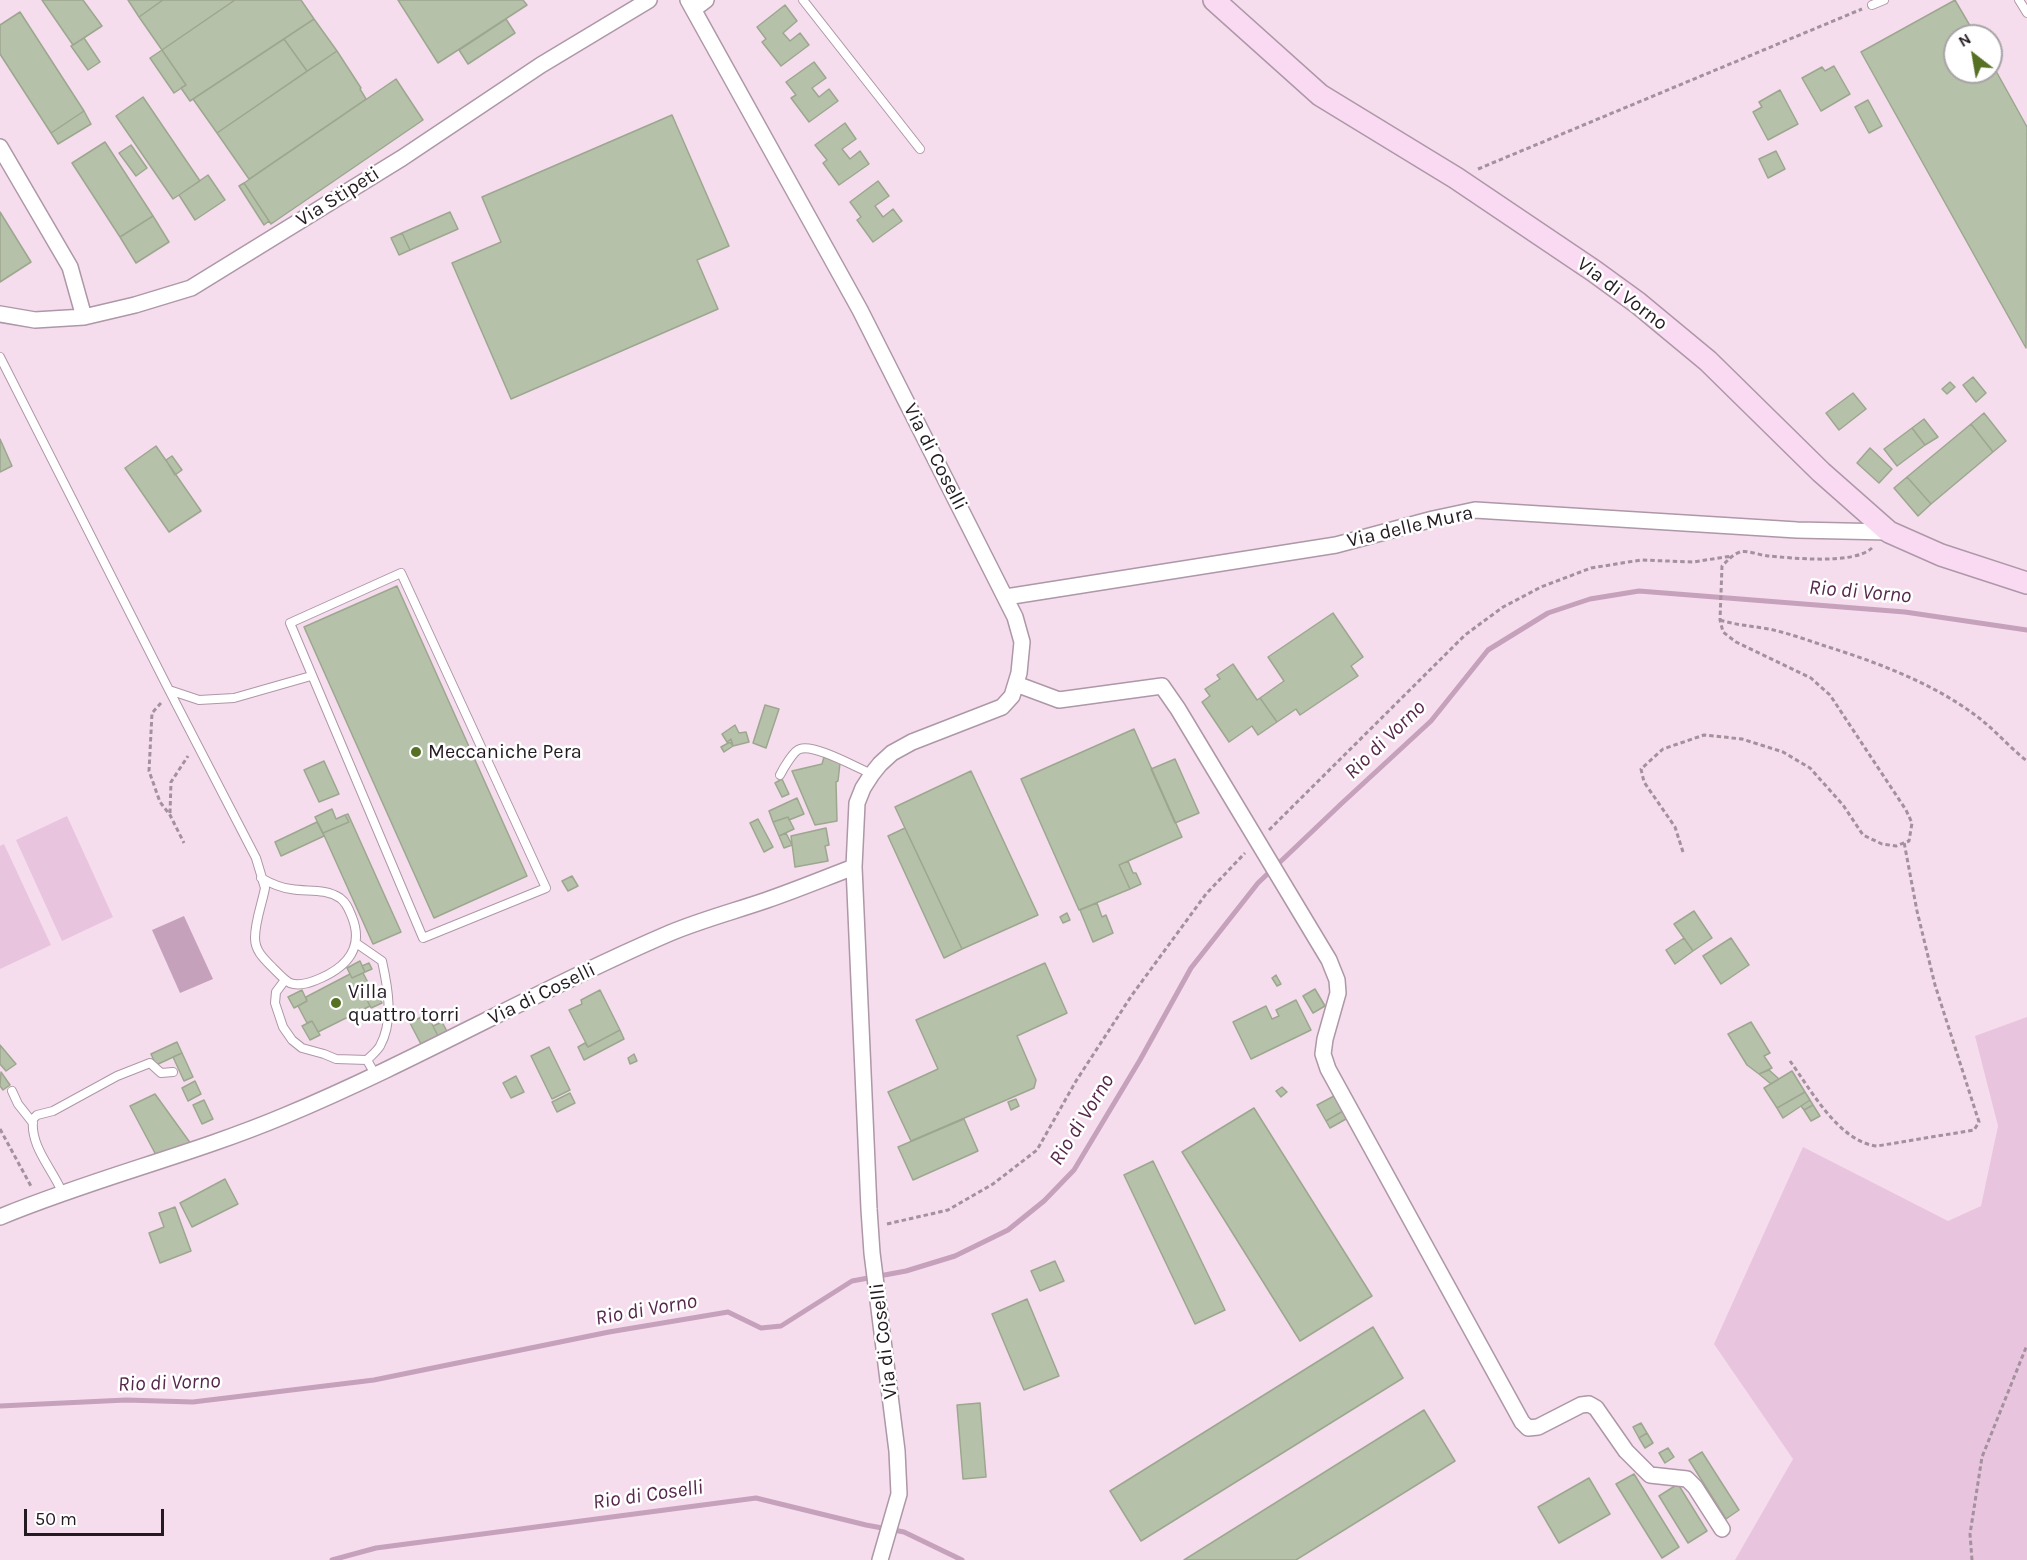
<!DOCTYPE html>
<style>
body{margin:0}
#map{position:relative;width:2027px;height:1560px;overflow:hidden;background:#f5dded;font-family:Karla,sans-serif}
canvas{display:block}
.north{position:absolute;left:1943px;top:24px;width:60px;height:60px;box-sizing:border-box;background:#fff;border:2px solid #a7a4a6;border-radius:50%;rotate:329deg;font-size:16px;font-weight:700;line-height:24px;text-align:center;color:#231b21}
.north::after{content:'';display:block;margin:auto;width:21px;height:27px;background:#567124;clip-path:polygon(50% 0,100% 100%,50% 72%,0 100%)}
.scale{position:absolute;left:24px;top:1509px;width:140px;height:27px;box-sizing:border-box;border:3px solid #231b21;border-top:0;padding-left:8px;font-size:18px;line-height:21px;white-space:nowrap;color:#231b21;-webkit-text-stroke:4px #fff;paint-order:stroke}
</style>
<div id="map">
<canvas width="2027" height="1560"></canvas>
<div class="north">N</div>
<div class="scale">50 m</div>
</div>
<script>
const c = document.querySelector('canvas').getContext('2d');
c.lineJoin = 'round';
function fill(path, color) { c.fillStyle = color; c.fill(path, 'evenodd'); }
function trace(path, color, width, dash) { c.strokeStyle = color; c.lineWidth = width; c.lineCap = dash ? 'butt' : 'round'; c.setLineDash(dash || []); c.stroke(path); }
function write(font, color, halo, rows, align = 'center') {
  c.font = font + ' Karla,sans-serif'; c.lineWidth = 5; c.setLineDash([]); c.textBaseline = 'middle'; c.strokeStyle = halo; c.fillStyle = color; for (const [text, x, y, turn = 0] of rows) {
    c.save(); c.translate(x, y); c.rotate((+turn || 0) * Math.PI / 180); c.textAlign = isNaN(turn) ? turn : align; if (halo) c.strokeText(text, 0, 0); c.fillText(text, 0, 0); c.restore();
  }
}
const green = new Path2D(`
 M67,816L113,917L62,941L16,840Z
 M4,844L51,945L0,969V846Z
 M2027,1017V1560H1735L1793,1459L1714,1344L1803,1147L1948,1221L1981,1206L1998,1126L1975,1036Z`);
const water = new Path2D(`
 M184,916L213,979L180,993L152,930Z`);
const stream = new Path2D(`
 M0,1406L126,1400L193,1402L374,1380L609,1332L728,1312L761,1328L781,1326L852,1281L906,1271L955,1256L1008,1230L1044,1201L1074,1170L1140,1060L1191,968L1258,883L1341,804L1431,721L1488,650L1548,613L1590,599L1639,591L1905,612L2027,630
 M332,1560L376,1548L756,1498L866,1525L904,1532L962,1560`);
const building = new Path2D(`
 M42,0H83L102,26L73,45Z
 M128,0H163L139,17Z
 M163,0H235L162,50L139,17Z
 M235,0H301L314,19L190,101L181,88L186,85L162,50Z
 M398,0H523L527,5L438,63Z
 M1955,0L1976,36H1955V72H1991V62L2027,127L2026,348L1861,52Z
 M785,5L797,21L783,33L790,41L800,33L809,45L781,66L762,42L766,39L757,27Z
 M20,12L84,111L51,133L0,54V25Z
 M314,19L337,51L307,71L284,39Z
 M506,19L515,33L468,64L459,50Z
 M84,38L100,62L88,70L71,46Z
 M284,39L307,71L217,133L193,99Z
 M162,50L186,85L174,93L150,58Z
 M337,51L361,88L360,89L366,99L249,179L217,133Z
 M814,62L826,78L812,88L819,97L829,89L838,101L809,122L791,98L796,95L786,82Z
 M1834,66L1850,94L1821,111L1802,78L1822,67L1825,71Z
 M396,79L423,120L271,224L244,183Z
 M1780,90L1798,124L1768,140L1753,112L1762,107L1759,102Z
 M143,97L200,181L173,199L116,116Z
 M1868,100L1882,126L1869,133L1855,107Z
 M84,111L91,124L58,144L51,133Z
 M672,115L729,246L697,260L718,309L511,399L452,263L501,242L482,197Z
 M845,123L856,139L842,149L850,159L860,151L869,164L839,185L823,163L827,160L815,145Z
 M105,142L153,216L120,237L72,163Z
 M131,145L147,168L136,176L119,153Z
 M1776,151L1785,169L1768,178L1759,159Z
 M208,175L225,200L195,220L179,195Z
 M878,181L889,196L875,206L883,217L893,209L902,221L873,242L857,220L861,217L850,202Z
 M244,183L269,221L264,225L239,186Z
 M0,212L31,262L0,282Z
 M450,212L458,229L410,250L402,233Z
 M153,216L169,242L136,263L120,237Z
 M402,233L410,250L399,255L391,238Z
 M1973,377L1986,393L1976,402L1963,385Z
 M1950,382L1955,387L1947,394L1942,389Z
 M1853,393L1866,409L1839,430L1826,413Z
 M1984,413L2006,441L1993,452L1971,424Z
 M1924,419L1938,437L1925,445L1912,428Z
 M1971,424L1993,452L1931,504L1907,477Z
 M1912,428L1925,445L1897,466L1884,449Z
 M0,439L12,466L0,472Z
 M156,446L201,511L169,532L125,468Z
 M1870,448L1892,469L1879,483L1857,463Z
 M172,456L182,470L175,475L166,460Z
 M1907,477L1931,504L1918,516L1894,488Z
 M397,586L527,876L434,918L304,627Z
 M1333,613L1363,657L1351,666L1358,676L1300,715L1296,709L1277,722L1260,698L1284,681L1268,657Z
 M1233,664L1257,700L1260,698L1277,722L1258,735L1252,726L1229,742L1202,702L1210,696L1205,689L1220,679L1217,675Z
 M765,705L779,709L766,748L753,743Z
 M735,725L739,733L746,732L749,742L733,746L731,739L727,742L722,734Z
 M1134,729L1182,837L1119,865L1130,889L1079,910L1021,779Z
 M730,742L733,746L724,752L721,747Z
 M824,757L840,763L838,781L836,782L837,821L815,825L792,771L822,764Z
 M1175,759L1199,813L1175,823L1151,769Z
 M324,761L339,794L319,802L304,770Z
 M971,771L1038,915L962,949L895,807Z
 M782,779L789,794L782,797L775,783Z
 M797,798L804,814L789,820L788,817L773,822L769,811Z
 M332,809L336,819L345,815L349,822L323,833L315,817Z
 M348,814L401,932L373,944L323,833L349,822L345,815Z
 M788,817L794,829L779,836L773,822Z
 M758,819L773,847L764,852L750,823Z
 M317,822L324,836L281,856L275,842Z
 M826,828L829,845L825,846L828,861L795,867L791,836Z
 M905,828L962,949L944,958L888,836Z
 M786,833L792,845L784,848L779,836Z
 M1128,861L1133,873H1136L1141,884L1130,889L1119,865Z
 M572,876L578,886L568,891L562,881Z
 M1097,903L1102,917L1106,915L1113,933L1093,942L1080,910Z
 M1694,911L1712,938L1693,951L1674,924Z
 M1067,913L1070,920L1063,923L1060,917Z
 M1684,938L1693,951L1675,964L1666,950Z
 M1731,938L1749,965L1721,984L1703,956Z
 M360,961L365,972L352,978L347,968Z
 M369,963L372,969L365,972L362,966Z
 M1045,963L1067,1013L1017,1036L1036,1080L1034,1088L911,1141L888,1092L938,1069L916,1020Z
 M363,973L375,996L367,1000L370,1006L318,1032L312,1021L307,1023L298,1006L307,1001L306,997L350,974L352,978Z
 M1276,975L1281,984L1277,986L1272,978Z
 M1315,989L1325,1006L1313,1013L1303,996Z
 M302,990L307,1001L294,1008L288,997Z
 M600,990L620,1030L588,1047L569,1010L582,1004L581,1000Z
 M378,995L382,1003L371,1008L367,1000Z
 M1296,1000L1311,1030L1251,1059L1233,1022L1266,1006L1272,1019L1279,1016L1276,1010Z
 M427,1014L440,1040L423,1048L410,1023Z
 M312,1021L320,1035L310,1040L302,1026Z
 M442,1022L449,1035L440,1040L433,1026Z
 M1751,1022L1770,1053L1764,1056L1772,1068L1759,1074L1747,1065L1728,1034Z
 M620,1030L624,1039L584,1060L578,1047L585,1043L588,1047Z
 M177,1042L182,1053L156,1065L151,1054Z
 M0,1045L16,1064L6,1071L0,1064Z
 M549,1047L570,1090L552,1099L531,1056Z
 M182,1053L193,1077L184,1081L173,1057Z
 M634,1054L637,1061L630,1064L628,1058Z
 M1769,1070L1779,1079L1771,1084L1759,1074Z
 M1792,1071L1805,1092L1777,1108L1764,1088Z
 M1,1072L10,1085L3,1090L0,1086Z
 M516,1076L524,1092L511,1098L503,1083Z
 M195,1081L201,1094L188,1101L182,1088Z
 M1282,1087L1287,1092L1281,1097L1276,1091Z
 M1805,1092L1810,1100L1783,1118L1777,1108Z
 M570,1093L575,1103L557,1112L552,1102Z
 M155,1094L191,1144L156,1155L130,1106Z
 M1334,1096L1343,1111L1326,1121L1317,1105Z
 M1016,1099L1019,1106L1011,1110L1008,1102Z
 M204,1100L213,1119L202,1124L193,1105Z
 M1810,1100L1813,1105L1804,1110L1801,1106Z
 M1813,1105L1820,1116L1811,1121L1804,1110Z
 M1254,1108L1372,1296L1300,1341L1182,1152Z
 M1343,1111L1346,1119L1330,1128L1326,1121Z
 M964,1119L978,1151L913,1180L898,1147Z
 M1153,1161L1225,1310L1195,1324L1124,1175Z
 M225,1179L238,1204L192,1227L180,1203Z
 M175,1207L191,1251L160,1263L149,1233L164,1227L159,1213Z
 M1055,1261L1064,1281L1040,1291L1031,1271Z
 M1027,1299L1059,1376L1024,1390L992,1314Z
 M1373,1327L1403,1378L1141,1541L1110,1491Z
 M980,1403L986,1477L963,1479L957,1405Z
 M1424,1410L1455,1461L1296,1560H1184Z
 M1641,1423L1647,1433L1639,1438L1633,1427Z
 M1647,1433L1653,1443L1645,1448L1639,1438Z
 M1668,1448L1674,1457L1665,1463L1659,1453Z
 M1702,1452L1739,1510L1726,1519L1689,1460Z
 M1634,1474L1679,1547L1662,1558L1616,1484Z
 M1589,1478L1610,1514L1559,1543L1538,1507Z
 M1678,1484L1707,1531L1688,1543L1659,1496Z`);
const path = new Path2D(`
 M1478,169L1862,9
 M1720,620C1736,625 1752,626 1769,629C1787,633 1805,639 1822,645C1876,662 1934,683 1979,718C1996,731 2010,748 2027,761
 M161,703L152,713L149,771L160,802L170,815L184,843
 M170,813L171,782L188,756
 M1269,830L1465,635L1503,607L1541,587L1591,568L1641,560L1693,562L1732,556
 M1683,852L1675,827L1644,782L1641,769L1663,749L1704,735L1742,739L1783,752L1810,768L1843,805L1863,835L1882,844L1896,846L1909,841L1912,823L1906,810L1830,695L1811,678L1736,642L1723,632L1720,620L1722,566C1728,560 1732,555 1740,552C1748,550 1759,555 1768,556C1793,558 1853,565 1872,548
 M1790,1061C1811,1090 1839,1142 1877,1146L1974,1130L1979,1122L1935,985L1917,911L1904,842
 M0,1129L32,1188
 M887,1224L948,1210L993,1184L1037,1150L1076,1081L1132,995L1206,894L1245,853
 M1972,1560L1970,1534L1982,1457L2027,1345`);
const lane = new Path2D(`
 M803,0L920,149
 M2019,0L2027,13
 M1872,5L1884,0
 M0,357L169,690L199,700L234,698L311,676
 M401,573L546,888L423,938L290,623Z
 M169,690L256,858L265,888C262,904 255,921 255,938C255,951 264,959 273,968C278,973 284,980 290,983C300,987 312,982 321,978C348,966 364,947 352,917C349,910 347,903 340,898C325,888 307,892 291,889C281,888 270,883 261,878
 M780,775C783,769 794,750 800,749C815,744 857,768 872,774
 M356,943L382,961C388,988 394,1020 380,1046C377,1051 371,1056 367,1060L376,1076
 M285,980L276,992L275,1003L283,1027L292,1040L302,1048L324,1054L336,1059L367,1060
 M12,1091L18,1104L33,1123
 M62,1192C52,1168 30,1147 33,1119L37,1115L53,1111L117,1076L150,1063L161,1073L173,1072`);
const street = new Path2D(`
 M688,0L860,310L1015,617L1022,642L1019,673L1012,696L1002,707L912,742L892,753L880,764L872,774L863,788L857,803L854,867L869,1209L872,1253L897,1451L899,1494L880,1560
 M694,9L706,0
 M0,147L70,267L84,317
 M0,314L35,320L84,317L135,305L191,288L402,158L541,65L649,0
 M1006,597L1336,545L1433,519L1475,510L1797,530L1889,532
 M1016,684L1059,700L1162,686L1178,709L1329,960L1337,980L1338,993L1325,1039L1323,1054L1328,1069L1522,1422L1528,1428L1538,1427L1581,1405L1589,1404L1596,1408L1626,1451L1650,1475L1687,1479L1695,1487L1722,1529
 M0,1217C94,1178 191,1155 284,1116C416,1061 539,989 670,933C701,920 735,911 767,900C796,890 825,878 854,867`);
const secondary = new Path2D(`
 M1214,0L1320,95L1456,178L1594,271L1638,303L1708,361L1821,472L1889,532L1941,555L2027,583`);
const markers = [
 [416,752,6,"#567124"],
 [336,1003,6,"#567124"]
];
const streetNames = [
 ["Via Stipeti",338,197,-32],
 ["Via di Vorno",1622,294,37],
 ["Via di Coselli",935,457,63],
 ["Via delle Mura",1410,527,-13],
 ["Via di Coselli",542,994,-26],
 ["Via di Coselli",884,1341,-97]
];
const poiNames = [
 ["Meccaniche Pera",428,752],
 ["Villa",348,992],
 ["quattro torri",348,1015]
];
const waterNames = [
 ["Rio di Vorno",1860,592,5],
 ["Rio di Vorno",1385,740,-44],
 ["Rio di Vorno",1082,1120,-58],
 ["Rio di Vorno",646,1310,-10],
 ["Rio di Vorno",169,1383,-2],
 ["Rio di Coselli",648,1495,-8]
];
fill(green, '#e9c4de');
fill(water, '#c6a1bb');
trace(stream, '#c6a1bb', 5);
fill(building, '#b6c1a9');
trace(building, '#9da790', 1.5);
trace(lane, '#ae97a7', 10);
trace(street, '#ae97a7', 18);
trace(secondary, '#ae97a7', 24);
trace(path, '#a3919d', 3, [4.5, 3]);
trace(lane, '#fff', 8);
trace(street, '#fff', 15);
trace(secondary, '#f9daf2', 21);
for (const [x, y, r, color] of markers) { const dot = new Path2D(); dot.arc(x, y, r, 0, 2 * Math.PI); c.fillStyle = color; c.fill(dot); trace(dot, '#fff', 2); }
write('20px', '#231b21', '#fff', streetNames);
write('20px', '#231b21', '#fff', poiNames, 'left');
write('italic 21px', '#56274b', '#fff', waterNames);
</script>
